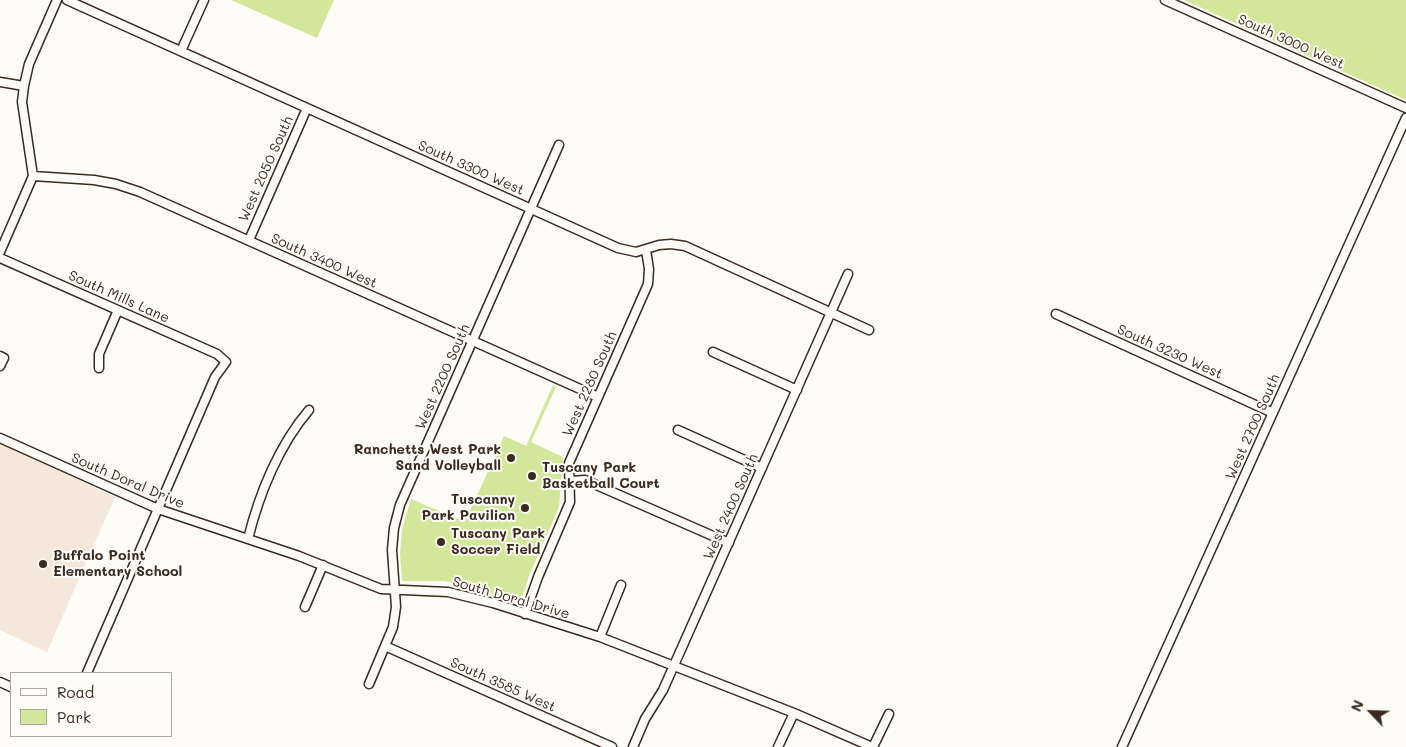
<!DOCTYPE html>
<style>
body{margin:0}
#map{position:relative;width:1406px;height:747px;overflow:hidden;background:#fdfcf7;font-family:Mali,sans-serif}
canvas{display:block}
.legend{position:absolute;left:10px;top:672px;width:162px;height:65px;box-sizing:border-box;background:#fdfcf7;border:1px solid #afa8a0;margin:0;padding:6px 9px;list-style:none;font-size:15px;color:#3b2a1e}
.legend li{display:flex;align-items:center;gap:10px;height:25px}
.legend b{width:25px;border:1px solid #afa8a0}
.north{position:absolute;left:1346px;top:687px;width:50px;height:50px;-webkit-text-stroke:4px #fdfcf7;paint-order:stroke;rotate:294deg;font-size:14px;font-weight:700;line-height:20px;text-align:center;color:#3b2a1e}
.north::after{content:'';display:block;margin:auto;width:18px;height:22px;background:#3b2a1e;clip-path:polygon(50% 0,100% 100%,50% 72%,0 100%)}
</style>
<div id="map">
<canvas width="1406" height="747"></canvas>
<ul class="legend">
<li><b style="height:6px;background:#fdfcf7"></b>Road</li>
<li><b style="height:14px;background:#d3e79b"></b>Park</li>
</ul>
<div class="north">N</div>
</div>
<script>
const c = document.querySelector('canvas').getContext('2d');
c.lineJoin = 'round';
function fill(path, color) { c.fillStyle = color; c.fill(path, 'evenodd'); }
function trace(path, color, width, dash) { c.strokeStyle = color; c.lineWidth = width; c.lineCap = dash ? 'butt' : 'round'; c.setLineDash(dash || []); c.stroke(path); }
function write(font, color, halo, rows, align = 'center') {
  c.font = font + ' Mali,sans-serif'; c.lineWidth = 4; c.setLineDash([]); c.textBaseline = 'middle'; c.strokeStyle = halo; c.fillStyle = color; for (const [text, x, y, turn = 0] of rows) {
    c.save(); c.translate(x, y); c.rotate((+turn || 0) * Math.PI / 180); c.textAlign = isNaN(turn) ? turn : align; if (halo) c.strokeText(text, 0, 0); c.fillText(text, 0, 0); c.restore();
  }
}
const built = new Path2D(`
 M0,443L115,497L47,652L0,630Z`);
const green = new Path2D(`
 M231,0H334L317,38Z
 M1184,0H1406V100Z
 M553,385L556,387L531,442L563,457L559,507L529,576L521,601L445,581H402L400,554L402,529L411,499L465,522L504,436L526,446Z`);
const minor = new Path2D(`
 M67,0L618,248L636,252L659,245L671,244L685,246L869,330
 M1165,0L1406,108
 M181,51L204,0
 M0,82L24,86
 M33,176L94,180L116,184L140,192L598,397
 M249,240L307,108
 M0,252L33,176L22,102L24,86L29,64L57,0
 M0,258L217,354L226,362L215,377L87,673
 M1056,314L1273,413
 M713,352L797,390
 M0,356L4,358L0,366
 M99,368V354L118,310
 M678,430L762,468
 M0,438L158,509L299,556L381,589L448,592L493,603L600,637L794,713L872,747
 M570,481L585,480L729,543
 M248,539C259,494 279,445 309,410
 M305,607L323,565
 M525,614L538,577L570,502L569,463L648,284L649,269L646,250
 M600,637L621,585
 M385,646L612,747
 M0,682L11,687
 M369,684L393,627L396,607L392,550L394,528L400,505L559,145
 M633,747L645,719L663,690L848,274
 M778,747L794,713
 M873,747L889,714
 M1122,747L1406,118`);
const markers = [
 [511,458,5,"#3b2a1e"],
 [532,476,5,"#3b2a1e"],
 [525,508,5,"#3b2a1e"],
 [441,542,5,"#3b2a1e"],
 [43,564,5,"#3b2a1e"]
];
const streetNames = [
 ["South 3000 West",1291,42,24],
 ["South 3300 West",471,168,24],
 ["West 2050 South",266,169,-66],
 ["South 3400 West",324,261,24],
 ["South Mills Lane",119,297,24],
 ["South 3230 West",1170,352,24],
 ["West 2200 South",443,377,-66],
 ["West 2280 South",590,384,-66],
 ["West 2700 South",1253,427,-66],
 ["South Doral Drive",128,481,23],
 ["West 2400 South",731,507,-66],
 ["South Doral Drive",511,598,16],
 ["South 3585 West",503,685,24]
];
const poiNames = [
 ["Ranchetts West Park",501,450,"right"],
 ["Sand Volleyball",501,466,"right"],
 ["Tuscany Park",542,468],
 ["Basketball Court",542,484],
 ["Tuscanny",515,500,"right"],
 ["Park Pavilion",515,516,"right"],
 ["Tuscany Park",451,534],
 ["Soccer Field",451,550],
 ["Buffalo Point",53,556],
 ["Elementary School",53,572]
];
fill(built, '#f5e7d9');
fill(green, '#d3e79b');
trace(minor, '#3b2a1e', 11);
trace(minor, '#fdfcf7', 8);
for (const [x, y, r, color] of markers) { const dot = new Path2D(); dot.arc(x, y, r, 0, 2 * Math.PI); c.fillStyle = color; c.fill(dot); trace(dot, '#fdfcf7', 2); }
write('14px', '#3b2a1e', '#fdfcf7', streetNames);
write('bold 14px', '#3b2a1e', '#fdfcf7', poiNames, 'left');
</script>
